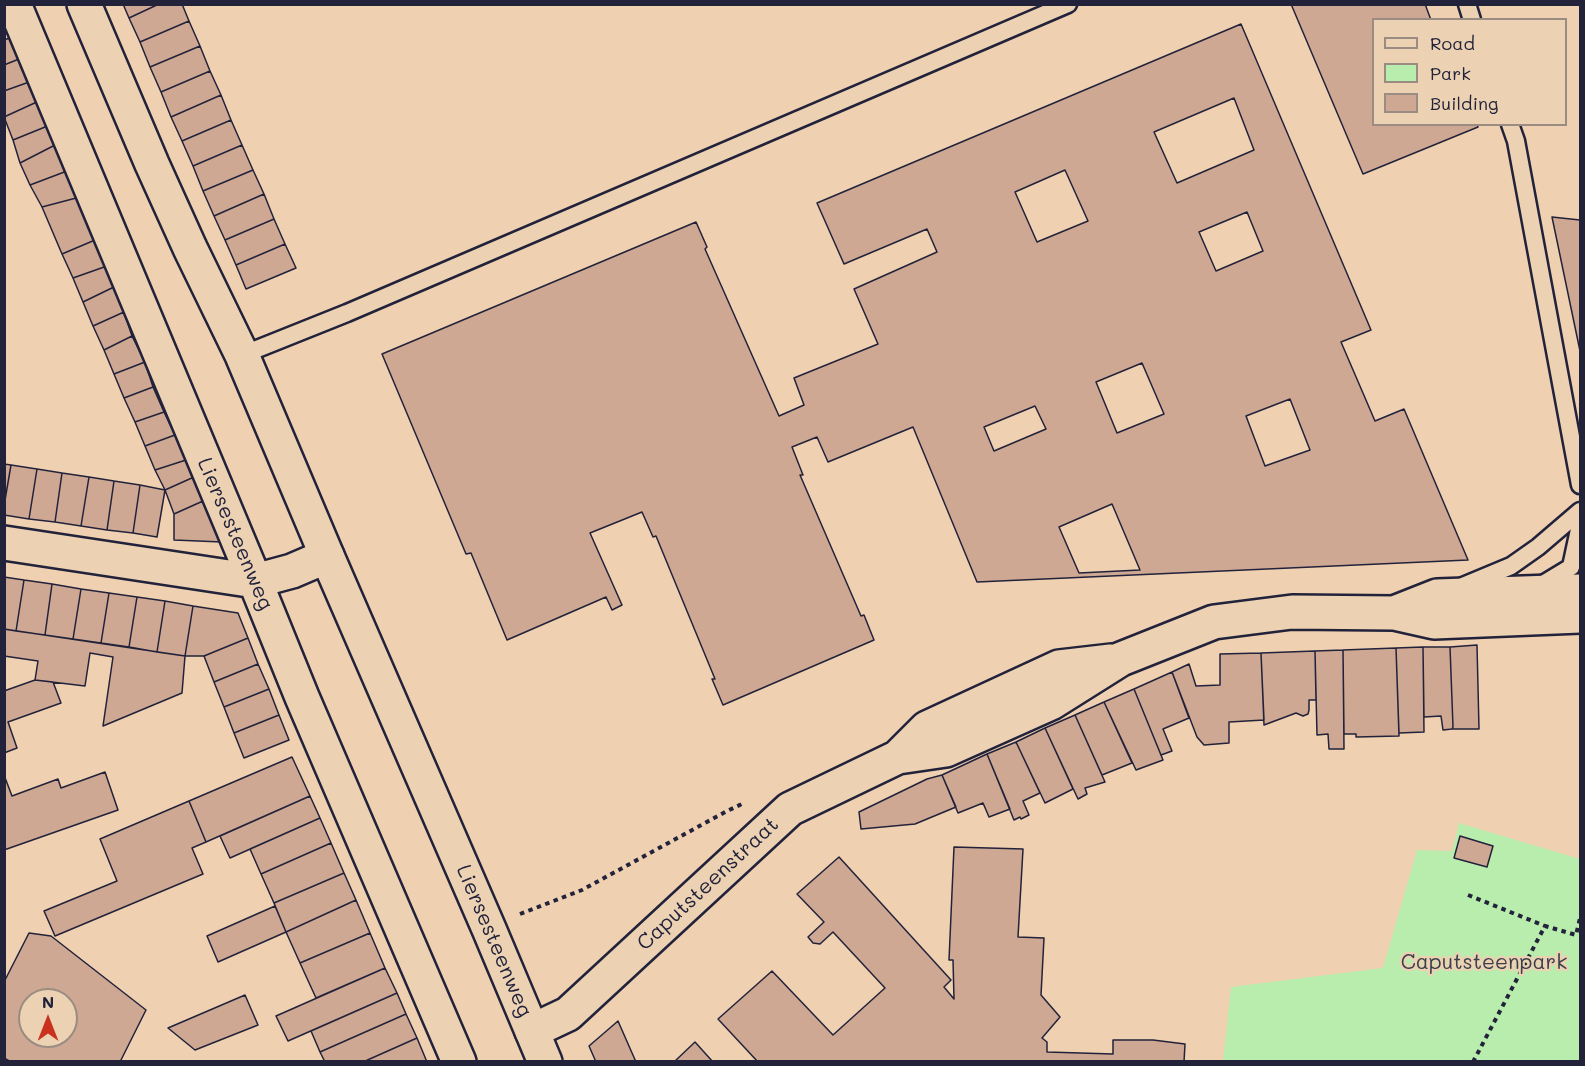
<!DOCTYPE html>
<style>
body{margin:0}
#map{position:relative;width:1585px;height:1066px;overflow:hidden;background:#efd0b1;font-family:Mali,sans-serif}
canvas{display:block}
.frame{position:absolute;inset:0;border:6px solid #22223b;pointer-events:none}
.legend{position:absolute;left:1372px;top:18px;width:195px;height:108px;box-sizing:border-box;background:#ecd2b3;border:2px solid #9b8c83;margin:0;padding:8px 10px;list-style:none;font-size:18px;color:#22223b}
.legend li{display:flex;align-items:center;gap:12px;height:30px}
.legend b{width:30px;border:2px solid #9b8c83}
.north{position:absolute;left:18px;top:988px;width:60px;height:60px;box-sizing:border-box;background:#ecd2b3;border:2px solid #9b8c83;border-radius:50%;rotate:0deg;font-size:16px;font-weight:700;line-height:24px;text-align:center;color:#22223b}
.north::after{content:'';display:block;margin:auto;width:21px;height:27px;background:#c8321e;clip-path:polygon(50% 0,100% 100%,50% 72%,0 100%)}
</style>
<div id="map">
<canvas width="1585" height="1066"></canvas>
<div class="frame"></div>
<ul class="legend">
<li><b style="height:8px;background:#ecd2b3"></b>Road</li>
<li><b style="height:16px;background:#b9edae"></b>Park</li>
<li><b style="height:16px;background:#cea892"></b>Building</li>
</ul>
<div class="north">N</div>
</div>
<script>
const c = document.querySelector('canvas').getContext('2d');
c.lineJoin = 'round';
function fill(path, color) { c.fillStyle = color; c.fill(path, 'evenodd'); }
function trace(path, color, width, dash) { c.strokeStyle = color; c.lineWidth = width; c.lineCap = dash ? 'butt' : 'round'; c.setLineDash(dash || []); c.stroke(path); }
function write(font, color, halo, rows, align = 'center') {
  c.font = font + ' Mali,sans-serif'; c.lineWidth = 4.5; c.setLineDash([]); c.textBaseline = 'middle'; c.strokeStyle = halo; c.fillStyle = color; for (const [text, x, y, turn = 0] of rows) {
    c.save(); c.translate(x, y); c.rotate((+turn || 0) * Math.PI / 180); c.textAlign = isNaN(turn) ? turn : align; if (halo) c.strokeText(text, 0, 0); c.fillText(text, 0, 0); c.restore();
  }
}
const green = new Path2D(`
 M1459,823L1580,859V1061L1223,1062L1231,987L1383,968L1417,850L1452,851Z`);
const building = new Path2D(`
 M123,4H159L129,18Z
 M159,4H182L189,21L140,42L129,18Z
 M1291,4H1425L1431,20H1374V124H1477L1478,127L1363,174Z
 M189,21L200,46L150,67L140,42Z
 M1241,24L1371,330L1341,342L1375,421L1404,409L1468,560L977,582L913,427L828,462L817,437L792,447L803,475H800L861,616L864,615L874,640L723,705L712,679H715L656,536L653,537L642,512L590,533L622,605L612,610L606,597L507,640L471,553L466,554L382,354L696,222L707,247L705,249L779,416L804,405L794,378L878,344L854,289L937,252L927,229L844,264L817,203ZM1234,98L1254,150L1177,183L1154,132ZM1065,170L1088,221L1037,242L1015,192ZM1247,212L1263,251L1216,271L1199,232ZM1142,363L1164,414L1117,433L1096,382ZM1290,399L1310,450L1265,466L1246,416ZM1035,406L1046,429L994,451L984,427ZM1112,504L1140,570L1079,573L1059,527Z
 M15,36L24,57L4,65V40Z
 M200,46L210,71L161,92L150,67Z
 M24,57L32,81L4,91V65Z
 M210,71L221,95L171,117L161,92Z
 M32,81L39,101L4,117V91Z
 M221,95L231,120L182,141L171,117Z
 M39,101L50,125L13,140L4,117Z
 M231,120L242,145L193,166L182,141Z
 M50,125L57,144L20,163L13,140Z
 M57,144L67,171L30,185L20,163Z
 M242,145L253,170L203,191L193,166Z
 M253,170L264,194L214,216L203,191Z
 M67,171L80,197L42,207L30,185Z
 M264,194L274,219L225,240L214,216Z
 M80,197L95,240L62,254L42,207Z
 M1552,217L1580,220V351Z
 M274,219L285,244L236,265L225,240Z
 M95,240L107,266L73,278L62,254Z
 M285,244L296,268L246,289L236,265Z
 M107,266L116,286L83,302L73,278Z
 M116,286L124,312L93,326L83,302Z
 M124,312L132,336L104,350L93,326Z
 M132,336L145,362L114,374L104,350Z
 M145,362L153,387L124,398L114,374Z
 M153,387L164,412L135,422L124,398Z
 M164,412L175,435L145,446L135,422Z
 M175,435L186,460L155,470L145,446Z
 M186,460L194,477L165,490L155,470Z
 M4,464L11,465L4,506Z
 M11,465L37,469L29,519L4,515V506Z
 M37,469L62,473L55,522L29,519Z
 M62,473L89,477L81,526L55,522Z
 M89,477L114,481L107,530L81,526Z
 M194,477L203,501L174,514L165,490Z
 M114,481L140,485L133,533L107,530Z
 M140,485L165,490L157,537L133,533Z
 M203,501L222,542L174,540V514Z
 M4,577L24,580L16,631L4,629Z
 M24,580L52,584L45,635L16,631Z
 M52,584L81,589L73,639L45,635Z
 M81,589L109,593L101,643L73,639Z
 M109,593L137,597L129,647L101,643Z
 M137,597L165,601L157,652L129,647Z
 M165,601L193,606L185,656L157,652Z
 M193,606L238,613L248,638L204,656H185Z
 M4,629L185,656L182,693L103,726L113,657L90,653L85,686L35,680L38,661L4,656Z
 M248,638L258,664L214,682L204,656Z
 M1477,645L1479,729H1452L1453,727L1450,647Z
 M1423,647L1424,732L1399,733L1396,648Z
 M1423,647H1450L1453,727L1452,729L1443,730L1441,716L1424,717Z
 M1396,648L1399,736L1356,737V734H1344L1343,650Z
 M1343,650L1344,749H1329L1328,734L1317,735L1315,651Z
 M1315,651L1316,700H1309V710L1308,714L1303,716L1296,713L1264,725L1261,653Z
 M1261,653L1264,720L1229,722V743L1204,745L1197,737L1172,672L1189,664L1196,686L1220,685V654Z
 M258,664L269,689L224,707L214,682Z
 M1172,672L1189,718L1163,729L1172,751L1161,755L1134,689Z
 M35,680L53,682L61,703L8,722L17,748L4,753V691Z
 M269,689L279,715L234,733L224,707Z
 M1134,689L1163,760L1136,770L1104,702Z
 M1104,702L1132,763L1102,775L1075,715Z
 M279,715L289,740L244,758L234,733Z
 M1075,715L1105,782L1085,788L1087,794L1078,799L1045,728Z
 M1045,728L1073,789L1045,803L1016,742Z
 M1016,742L1040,793L1023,801L1029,815L1021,819L1020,817L1014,820L987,754Z
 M987,754L1010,809L989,817L983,803L958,813L942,775Z
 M292,757L310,796L206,842L189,801Z
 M105,772L118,810L4,850V775L12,796L58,779L61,788Z
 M942,775L956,807L915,824L861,829L859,812L927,779Z
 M310,796L320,818L230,858L220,836Z
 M189,801L206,842L192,848L203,874L55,936L44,911L117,881L100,839Z
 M320,818L331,843L261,874L250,849Z
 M1460,836L1493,846L1487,867L1454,858Z
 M331,843L344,873L274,903L261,874Z
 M954,847L1023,849L1018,937L1044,938L1041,995L1060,1017L1042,1038L1047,1042V1052L1113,1054V1040H1153L1185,1044L1184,1062H758L718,1019L772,971L833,1035L885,988L833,932L820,944L813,943L808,937L824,922L797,894L839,857L951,980L944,987L954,999L953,960H949Z
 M344,873L356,900L286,932L274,903Z
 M356,900L370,933L300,963L286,932Z
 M275,906L286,932L218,962L207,936Z
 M29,933L51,936L146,1010L120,1062H11L4,1058V982ZM30,1000H66V1036H30Z
 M370,933L385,968L316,998L300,963Z
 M385,968L397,993L288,1041L276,1016Z
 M397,993L406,1014L320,1052L311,1031Z
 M245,995L258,1025L195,1050L168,1028Z
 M406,1014L417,1038L363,1062H325L320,1052Z
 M618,1021L636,1062H596L589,1046Z
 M417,1038L427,1062H363Z
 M695,1042L713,1062H674Z`);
const path = new Path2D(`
 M1468,895L1545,926
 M520,914L582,890L727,811L742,804
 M1473,1062L1545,926L1576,935L1580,918`);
const lane = new Path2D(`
 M1467,4L1472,20
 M1510,124L1516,141L1580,485
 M242,355L347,313L1068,4
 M1463,586L1511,566L1538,547L1580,511
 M1538,587L1571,567L1580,525`);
const street = new Path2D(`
 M14,4L255,581L302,697L459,1062
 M4,543L255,581L292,571L327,556
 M1394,613L1437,596L1580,591
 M898,757L927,728L1059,667L1111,661
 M532,1031L568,1014L790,809L898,757L946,750L1051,703L1121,659L1214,622L1292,612L1394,613L1434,622L1580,616`);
const secondary = new Path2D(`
 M84,4L152,164L190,248L242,355L327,556L489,929L545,1062`);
const streetNames = [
 ["Liersesteenweg",235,534,67],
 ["Caputsteenstraat",708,884,-43],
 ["Liersesteenweg",494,941,67]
];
const parkNames = [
 ["Caputsteenpark",1484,963]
];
fill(green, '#b9edae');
fill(building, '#cea892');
trace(building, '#22223b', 1.5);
trace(lane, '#22223b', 21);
trace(street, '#22223b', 38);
trace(secondary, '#22223b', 38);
trace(path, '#22223b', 4, [4.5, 4.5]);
trace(lane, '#ecd2b3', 16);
trace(street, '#ecd2b3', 33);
trace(secondary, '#ecd2b3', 33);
write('21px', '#22223b', '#ecd2b3', streetNames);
write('21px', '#39404c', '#ecd2b3', parkNames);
</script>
